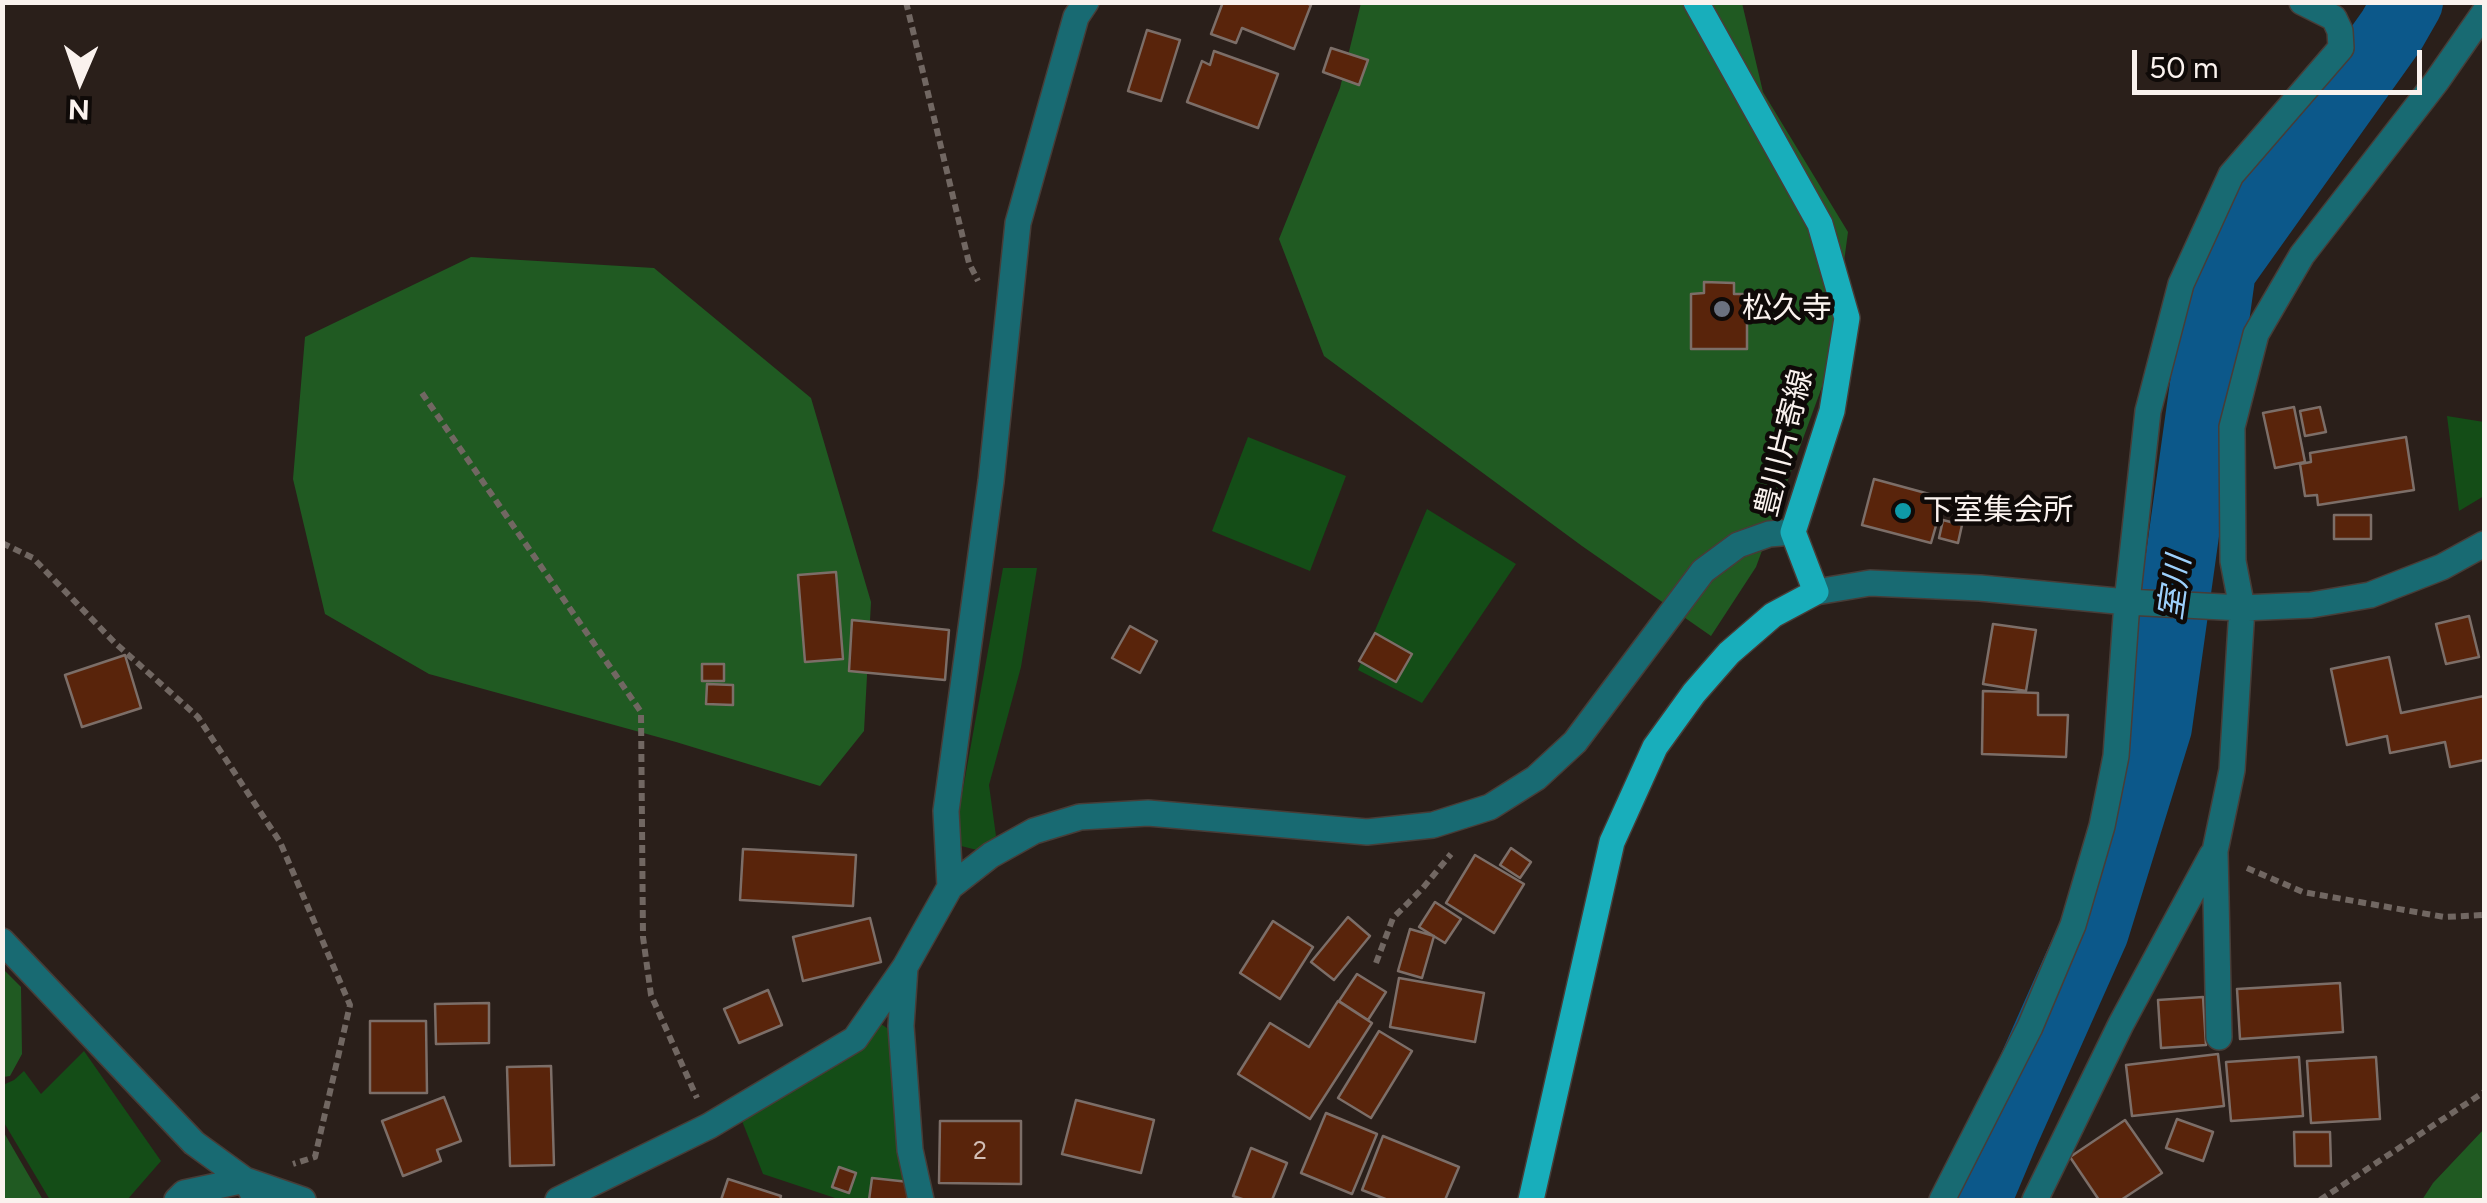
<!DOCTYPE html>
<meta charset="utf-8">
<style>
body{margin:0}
#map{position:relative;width:2487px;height:1203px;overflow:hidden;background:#2a1f1a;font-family:Figtree,sans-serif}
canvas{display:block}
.frame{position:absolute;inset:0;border:5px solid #faf2ee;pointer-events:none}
.north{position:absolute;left:30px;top:30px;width:100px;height:100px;-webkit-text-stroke:8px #0f0a08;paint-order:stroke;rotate:182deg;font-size:28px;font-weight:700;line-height:40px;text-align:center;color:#faf2ee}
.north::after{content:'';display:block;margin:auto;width:35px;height:45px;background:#faf2ee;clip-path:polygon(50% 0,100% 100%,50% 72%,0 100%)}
.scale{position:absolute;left:2132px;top:50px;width:290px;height:45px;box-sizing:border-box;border:5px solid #faf2ee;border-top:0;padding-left:12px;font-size:30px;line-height:35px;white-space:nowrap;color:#faf2ee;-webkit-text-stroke:8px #0f0a08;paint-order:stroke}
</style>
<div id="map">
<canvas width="2487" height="1203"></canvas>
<div class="frame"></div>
<div class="north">N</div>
<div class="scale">50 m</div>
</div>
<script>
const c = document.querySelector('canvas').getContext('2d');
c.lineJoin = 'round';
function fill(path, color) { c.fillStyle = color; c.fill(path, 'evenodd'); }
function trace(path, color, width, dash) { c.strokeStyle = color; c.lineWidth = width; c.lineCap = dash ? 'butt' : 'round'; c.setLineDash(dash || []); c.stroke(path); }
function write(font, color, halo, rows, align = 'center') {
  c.font = font + ' Figtree,"Noto Sans JP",sans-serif'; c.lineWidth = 9; c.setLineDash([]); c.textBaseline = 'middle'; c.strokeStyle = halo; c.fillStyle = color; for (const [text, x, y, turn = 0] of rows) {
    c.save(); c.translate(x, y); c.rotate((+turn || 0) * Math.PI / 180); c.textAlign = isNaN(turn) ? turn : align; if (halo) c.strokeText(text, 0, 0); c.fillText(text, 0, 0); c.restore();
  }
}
const green = new Path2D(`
 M2447,416L2484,422V496L2459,511Z
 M1248,437L1346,476L1310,571L1212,531Z
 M1427,509L1516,564L1422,703L1358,670Z
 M1003,568H1037L1021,667L989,785L996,836L977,850L961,846L959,811Z
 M881,1024L890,1030L914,1200H841L763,1174L742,1121L853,1056L869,1035Z
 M84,1051L161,1161L127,1200H50L3,1121V1085L14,1080L24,1071L41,1094Z`);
const forest = new Path2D(`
 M1361,3H1742L1763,92L1848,232L1830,365L1756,567L1711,636L1582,546L1324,356L1279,239L1340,88Z
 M471,257L654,268L811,398L871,602L864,731L820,786L676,742L429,674L325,614L293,479L305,337Z
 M3,969L21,987L22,1054L10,1076L3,1077Z
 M2484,1129V1200H2422L2433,1183Z
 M2,1131H3L43,1200H3Z`);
const river = new Path2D(`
 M1976,1200L2005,1131L2094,931L2157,727L2221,270L2392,30L2408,2`);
const building = new Path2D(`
 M1223,2H1304L1311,5L1294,49L1242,28L1236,43L1211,34Z
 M1147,30L1180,40L1161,101L1128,91Z
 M1331,48L1368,60L1359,85L1323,72Z
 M1214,51L1278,74L1258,128L1187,102L1202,61L1210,65Z
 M1704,282L1734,283V294H1747V349H1691V294L1704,293Z
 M2294,407L2305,462L2275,468L2263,413Z
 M2320,407L2326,432L2305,436L2300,411Z
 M2406,437L2414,490L2318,505L2317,495L2305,496L2300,464L2311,462L2310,453Z
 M1874,479L1944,498L1931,543L1862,525Z
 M2334,515H2371V539H2334Z
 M1943,520L1962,525L1958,543L1939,538Z
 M836,572L843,659L805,662L798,575Z
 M2469,616L2479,657L2446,664L2436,624Z
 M852,620L949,630L945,680L849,671Z
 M1993,624L2036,630L2026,691L1983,684Z
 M1130,626L1157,641L1140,673L1112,658Z
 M1375,633L1412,654L1396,682L1359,661Z
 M125,655L141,708L82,727L65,675Z
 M2389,657L2401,713L2484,696V760L2450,767L2445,742L2390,753L2387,736L2347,745L2331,669Z
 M702,664H724V681H702Z
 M707,684L733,685V705L706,704Z
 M1983,691L2038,693V715H2068L2066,757L1982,754Z
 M1511,848L1531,862L1520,878L1500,865Z
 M743,849L856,855L853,906L740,900Z
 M1475,855L1524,884L1494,933L1446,903Z
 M1435,902L1461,919L1445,943L1419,927Z
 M1348,917L1370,936L1334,980L1311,962Z
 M870,918L881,962L803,981L793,937Z
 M1273,921L1313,947L1280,999L1240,973Z
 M1410,929L1434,936L1422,978L1398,971Z
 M1357,974L1386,992L1368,1020L1339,1001Z
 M1399,978L1484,993L1475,1042L1390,1027Z
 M2340,983L2343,1032L2240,1039L2237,989Z
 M768,990L782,1025L739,1043L724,1009Z
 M2203,997L2206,1045L2161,1048L2158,1000Z
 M1338,1001L1372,1023L1310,1119L1238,1074L1270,1023L1309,1047Z
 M489,1003V1043L436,1044L435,1004Z
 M370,1021H426L427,1093H370Z
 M1379,1031L1412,1051L1371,1118L1338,1098Z
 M2218,1054L2224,1106L2132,1116L2126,1065Z
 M2299,1057L2303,1116L2231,1121L2226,1062Z
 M2376,1057L2380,1119L2311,1123L2307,1061Z
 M551,1066L554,1165L510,1166L507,1067Z
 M444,1097L461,1141L437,1150L441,1161L403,1176L382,1121Z
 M1076,1100L1154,1120L1141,1173L1062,1154Z
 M1326,1113L1377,1134L1352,1194L1301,1173Z
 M2177,1119L2213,1132L2203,1161L2166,1148Z
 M2125,1120L2162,1173L2121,1200H2099L2070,1157Z
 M940,1121H1021V1184L939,1183Z
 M2294,1132H2330L2331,1166H2295Z
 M1383,1136L1459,1167L1445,1200H1388L1362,1190Z
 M1251,1148L1287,1163L1272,1200H1245L1233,1196Z
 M839,1167L856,1173L849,1193L832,1187Z
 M872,1178L909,1182L907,1200H869Z
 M728,1179L781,1196L780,1200H721Z`);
const path = new Path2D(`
 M906,2L969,263L978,281
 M422,393L641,712L643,937L651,995L697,1098
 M2,543L33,558L114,642L198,717L280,842L350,1005L315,1157L293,1164
 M2247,868L2303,892L2444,917L2484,915
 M1376,963L1393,918L1422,889L1451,854
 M2320,1200L2484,1092`);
const minor = new Path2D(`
 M1816,592L1870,583L1980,588L2127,602L2242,608L2311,605L2370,595L2442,567L2484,544
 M950,887L946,811L991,481L1018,223L1076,17L1086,2
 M2,941L194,1143L245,1180L257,1200
 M905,967L901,1026L910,1150L921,1200
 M2219,1037L2215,851L2232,770L2242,608L2233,561L2232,427L2256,334L2302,255L2436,82L2484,13
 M177,1200L184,1193L245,1180L303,1200
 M558,1200L709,1126L855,1039L905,967L950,887L991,855L1034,831L1080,817L1148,813L1367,832L1433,825L1490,807L1536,778L1575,742L1703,571L1738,545L1769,534L1793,532
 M1942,1200L2030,1027L2073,925L2102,826L2116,756L2127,602L2148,411L2181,284L2231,175L2341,48L2340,31L2334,18L2302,2
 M2035,1200L2121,1024L2212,855`);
const major = new Path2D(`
 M1531,1200L1612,842L1655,747L1694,693L1729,653L1773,615L1816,592L1793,532L1832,411L1847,318L1820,224L1696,2`);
const markers = [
 [1722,309,10,"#6b7280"],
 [1903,511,10,"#0f9aa8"]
];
const numberNames = [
 ["2",980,1152]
];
const poiNames = [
 ["松久寺",1742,309],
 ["下室集会所",1923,511]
];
const streetNames = [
 ["豊川片寄線",1785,443,-76]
];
const waterNames = [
 ["室川",2176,588,-82]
];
fill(green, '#144d17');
fill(forest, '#205a22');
trace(river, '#0c588a', 70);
fill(building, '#59240b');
trace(building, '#7c6e68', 2.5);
trace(minor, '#473d38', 28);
trace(major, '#473d38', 28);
trace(path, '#716762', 6, [8, 5]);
trace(minor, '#186a72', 25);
trace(major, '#18aebb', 25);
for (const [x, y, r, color] of markers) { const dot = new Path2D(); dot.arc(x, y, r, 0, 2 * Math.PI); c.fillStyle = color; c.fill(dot); trace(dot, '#0f0a08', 4); }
write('25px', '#d2beb5', null, numberNames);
write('30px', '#faf2ee', '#0f0a08', poiNames, 'left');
write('30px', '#faf2ee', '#0f0a08', streetNames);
write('italic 32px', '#9dd0fc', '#0f0a08', waterNames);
</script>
